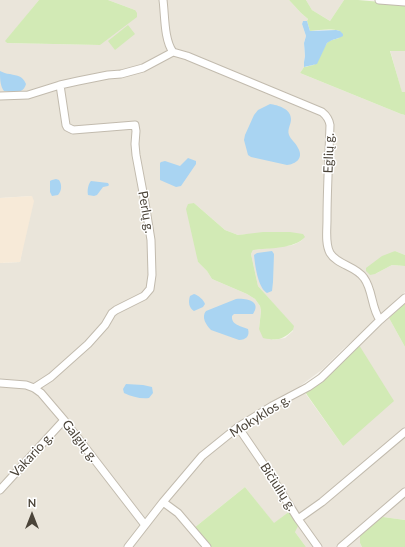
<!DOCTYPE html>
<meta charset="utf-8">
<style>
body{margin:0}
#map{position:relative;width:405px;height:547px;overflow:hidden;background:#f6f3ec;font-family:Lato,sans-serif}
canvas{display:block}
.north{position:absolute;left:12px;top:495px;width:40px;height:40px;-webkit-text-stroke:3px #fff;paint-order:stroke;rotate:0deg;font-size:11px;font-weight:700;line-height:16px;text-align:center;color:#4b4439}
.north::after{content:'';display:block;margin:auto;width:14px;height:18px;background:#4b4439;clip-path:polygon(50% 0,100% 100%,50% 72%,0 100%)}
</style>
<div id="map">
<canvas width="405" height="547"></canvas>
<div class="north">N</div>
</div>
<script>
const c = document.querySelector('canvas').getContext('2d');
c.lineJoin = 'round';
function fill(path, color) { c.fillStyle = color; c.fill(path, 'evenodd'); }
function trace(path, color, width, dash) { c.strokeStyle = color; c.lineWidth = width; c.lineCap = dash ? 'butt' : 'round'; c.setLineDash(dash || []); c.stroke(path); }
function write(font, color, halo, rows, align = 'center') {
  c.font = font + ' Lato,sans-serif'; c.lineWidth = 3; c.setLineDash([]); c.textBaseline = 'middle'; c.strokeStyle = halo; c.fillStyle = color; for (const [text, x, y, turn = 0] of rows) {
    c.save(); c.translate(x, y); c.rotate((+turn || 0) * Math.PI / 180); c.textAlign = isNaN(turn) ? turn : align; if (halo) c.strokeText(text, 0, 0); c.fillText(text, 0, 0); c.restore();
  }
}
const residential = new Path2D(`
 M0,0H39L6,41L7,43L99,45L135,10L108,0H289L301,13L308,19L307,21H303L302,24L306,36L304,43L305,56L304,62V67L300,73L401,114L405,115V255L395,251L375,274L392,265L405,266V292L356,338L343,349L323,369L300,386L343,446L359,345L389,318L405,347V520L383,517L360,543L362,547H306L295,532L290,511L274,524L245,487L189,532L202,547H0V263L20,262L32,196L0,198ZM194,203L225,230L238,235L248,234L304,237L301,241L293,245L253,250L251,254L258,286L293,326V331L285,338L273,340L259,329L261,311L260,306L255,299L247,294L212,279L207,271L198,262Z
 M306,0H344L330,21L312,10Z
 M390,50L405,51V92L402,93Z`);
const commercial = new Path2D(`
 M32,196L34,201L20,262L0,263V198Z`);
const green = new Path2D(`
 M39,0H108L135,10L137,13V17L100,45L7,43L5,41Z
 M289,0H306L312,10L330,21L344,0H358L405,4V51H390L402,92H405V115L401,114L300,73L304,67C307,67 311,65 314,65L327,43L329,41L339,38L340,31C330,28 320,30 310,31L307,21L308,19L301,13Z
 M128,25L135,34L115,50L108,41Z
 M194,203L225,230L238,235L263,232H290L303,234L305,237C295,249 268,248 253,250L251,254L258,286L294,326L293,330C282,340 278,341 263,338L259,329L261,311L260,306L255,299L247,294L212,279L207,271L198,262L186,209L188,204Z
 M395,251L405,255V266L392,265L375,274L370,275L366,271V268L382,256Z
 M405,303V347L389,318Z
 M359,345L394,401L343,446L305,392Z
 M245,487L274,523L290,511L299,524L295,532L306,547H210L194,528Z
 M383,517L405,520V547H362L360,543V535L375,520Z`);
const water = new Path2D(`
 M303,21H307L310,31L336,30L340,31L343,34V36C338,39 332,39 327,43L317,64L304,67V62L305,56L304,43L306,36L302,24Z
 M0,71C3,72 6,74 10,74C18,76 22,75 26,84C23,95 13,92 4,91C0,86 0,78 0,71Z
 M270,104C278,105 291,109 291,119C291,125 287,129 289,135C291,140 296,143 298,148C304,158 296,164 287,165L251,157L248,155L244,140L245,135L254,115L258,110Z
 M188,158L196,161V164L181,186L176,187L160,180V163L161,162L165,161L180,166Z
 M56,179L59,180C62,184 62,191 58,195L52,196L50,192V181L52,180Z
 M91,181L108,183L109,185L108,186L103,187L97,195L94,196L88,195C87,191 88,184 91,181Z
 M272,251L274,254L273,282L272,291L267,293C258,288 255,265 254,255L257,253Z
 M194,294C198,295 204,300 205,304L203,307L194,311C189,308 188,302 190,296Z
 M236,299C246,298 262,301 253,314H234L232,316C231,325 241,326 248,329C250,336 246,340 239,340L211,330C206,325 201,317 206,311Z
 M126,384L143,385L152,387L153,393L149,398C141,399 132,397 124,393L123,389Z`);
const minor = new Path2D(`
 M163,0C165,15 164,40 173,52
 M379,0L405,2
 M0,96L28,95L60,85L78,81L108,75L121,74L143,68L173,52L187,56L322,112C327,116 329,119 330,125C329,157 327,188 327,220C327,230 325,244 330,253C337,265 356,266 364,278C373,290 371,308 380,320
 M0,383L26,385L34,388L41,393L64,420L145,525
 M34,388L51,377L88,344L105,325L112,313L116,310L144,296L150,289L152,275L151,240L145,203L136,155L135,144L136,131L135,125L73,130L67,127L66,125L60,85
 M238,427L264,465L298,519L318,547
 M0,490L64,420
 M163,502L178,513L207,547
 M298,519L322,502L405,432
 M128,547L163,502L202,456L238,427L272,406L308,387L321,378L380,320L405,298
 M341,547L405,492`);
const streetNames = [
 ["Eglių g.",329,153,-88],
 ["Perlų g.",146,212,80],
 ["Mokyklos g.",260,416,-32],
 ["Galgių g.",80,441,52],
 ["Vakario g.",32,455,-47],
 ["Bičiulių g.",278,487,57]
];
fill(residential, '#eae5da');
fill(commercial, '#f7ead8');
fill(green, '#d2eab5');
fill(water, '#a9d4f2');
trace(minor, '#c2bbae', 9);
trace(minor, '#fff', 7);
write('13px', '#4b4439', '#fff', streetNames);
</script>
